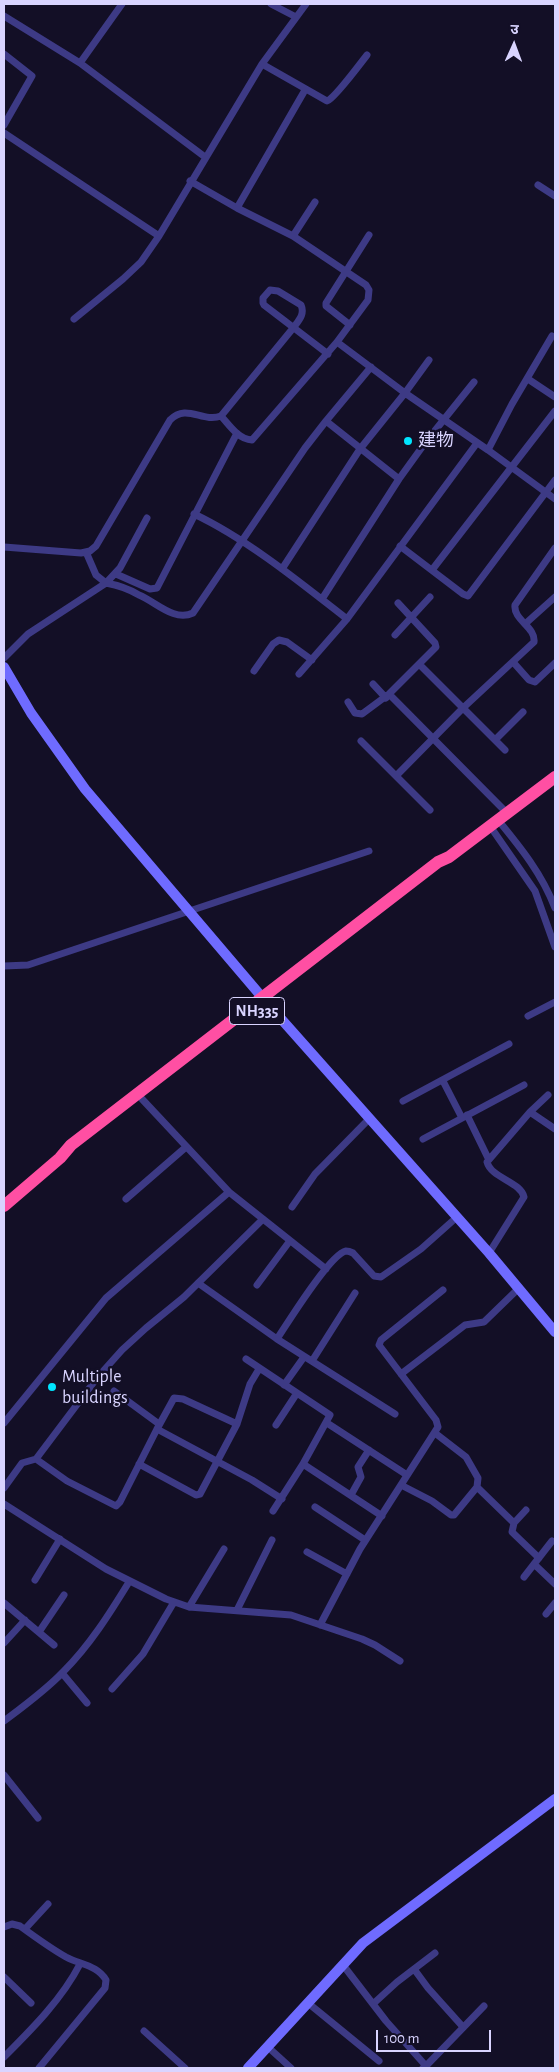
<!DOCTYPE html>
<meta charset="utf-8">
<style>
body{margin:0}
#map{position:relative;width:559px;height:2072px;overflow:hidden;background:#130f26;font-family:"Alegreya Sans","Noto Sans Devanagari",sans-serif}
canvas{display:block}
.frame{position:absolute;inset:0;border:5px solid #d9d4ff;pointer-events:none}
.north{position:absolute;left:489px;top:20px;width:50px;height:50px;-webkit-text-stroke:4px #130f26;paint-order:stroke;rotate:2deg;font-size:14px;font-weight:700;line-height:20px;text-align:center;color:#d9d4ff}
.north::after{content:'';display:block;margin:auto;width:18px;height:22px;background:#d9d4ff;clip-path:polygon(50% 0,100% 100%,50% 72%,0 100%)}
.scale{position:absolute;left:376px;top:2030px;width:115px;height:22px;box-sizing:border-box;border:2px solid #d9d4ff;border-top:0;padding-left:6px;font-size:15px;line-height:18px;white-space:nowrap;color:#d9d4ff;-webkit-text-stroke:4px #130f26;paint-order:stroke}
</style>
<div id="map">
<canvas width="559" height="2072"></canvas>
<div class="frame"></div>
<div class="north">उ</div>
<div class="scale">100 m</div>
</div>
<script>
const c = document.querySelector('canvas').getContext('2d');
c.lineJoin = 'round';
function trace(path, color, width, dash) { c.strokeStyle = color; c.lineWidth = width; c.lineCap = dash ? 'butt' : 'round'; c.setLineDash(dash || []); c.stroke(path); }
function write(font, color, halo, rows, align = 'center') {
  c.font = font + ' "Alegreya Sans","Noto Sans SC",sans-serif'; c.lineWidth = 5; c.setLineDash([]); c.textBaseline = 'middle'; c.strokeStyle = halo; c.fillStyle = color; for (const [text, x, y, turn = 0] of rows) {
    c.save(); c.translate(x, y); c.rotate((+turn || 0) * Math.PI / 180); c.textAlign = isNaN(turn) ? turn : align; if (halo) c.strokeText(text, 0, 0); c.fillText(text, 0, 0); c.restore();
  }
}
const street = new Path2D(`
 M271,4L296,17
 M4,16L80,63L205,157
 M4,54L32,76L4,125
 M80,63L122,4
 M262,64L327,101C334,99 360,64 367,55
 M4,133L159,236
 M190,181L237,208L293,236L366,285L369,290L368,300L337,342L405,393L429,360
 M538,185L555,196
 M237,208L305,90
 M293,236L315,202
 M74,319L123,279L141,262L159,236L262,64L306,4
 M350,325L326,306V303L369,235
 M528,379L555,397
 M221,416C230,426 238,439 252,440L337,342
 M326,421L371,367
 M488,450L512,404L552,336
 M194,514C247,539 301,583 347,619
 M400,546L463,594L468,596L555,480
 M4,547L81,553L90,551L96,546L170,420C187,403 202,423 221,416L294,327C299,320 305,314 301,305L278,291L270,290L263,298V303L264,305L328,354
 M86,552L96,575L106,583L120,568L147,518
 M282,569L360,449L405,393L488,450L555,499
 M432,570L555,411
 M116,574L150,589L157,588L237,433
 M322,599L399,479L425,443L474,382
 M525,624L555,597
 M395,635L430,597
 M4,658L28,634L106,583C117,585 129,589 139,595C156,602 174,622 193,613L305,448L326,421L399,479
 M513,662L529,680L535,682L555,663
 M420,665L505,750
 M254,671L273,644L279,640L287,642L312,660
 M299,674L347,619L477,443
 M373,684L386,698
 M389,694L507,813
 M348,702L355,713L362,714L389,694L436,647L435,643L398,603
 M495,740L523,712
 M361,741L430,810
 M396,776L463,708L534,642C536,627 513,620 515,605L555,548
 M498,820C521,848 542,874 555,908
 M490,826L535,891L555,947
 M4,966L28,965L369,851
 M528,1016L555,1002
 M443,1081L462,1118
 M142,1099L229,1192
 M403,1101L509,1044
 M530,1112L555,1129
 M467,1115L488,1158
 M423,1139L524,1085
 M126,1199L186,1147
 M292,1207L315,1174L369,1119
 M489,1253L524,1197C521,1182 491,1178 487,1162L530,1112L548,1095
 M198,1283L277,1339L395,1414
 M257,1285L289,1242
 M277,1339C287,1324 330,1254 346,1251C349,1251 351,1252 353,1253L374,1276L381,1277L421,1249L457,1217
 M246,1359L330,1415L303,1464L273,1511
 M312,1361L355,1293
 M401,1374L465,1325L484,1322L519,1288
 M284,1385L304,1357
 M114,1391L159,1424
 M4,1423L106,1298L229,1192L326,1269
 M327,1423L407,1475
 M237,1424L183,1399L174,1398L157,1429L120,1502L116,1506L67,1481L36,1459L97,1378L122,1350L146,1328L184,1297L262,1220
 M276,1425L297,1393
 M157,1429L252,1480L282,1499
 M139,1464L196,1495L200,1494L237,1424L250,1384L259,1369
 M303,1464L382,1516
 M401,1485L432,1501L451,1515H454L477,1487L478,1478L466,1457L435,1433
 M477,1487L514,1523
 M4,1488L22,1463L36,1459
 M351,1495L361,1477L358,1467L369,1450
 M4,1504L106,1569L166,1599L189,1607L291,1615L362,1639L375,1645L400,1661
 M315,1507L365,1540
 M526,1510L514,1523L512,1532L539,1558
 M307,1552L347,1574
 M534,1564L555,1584
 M524,1577L552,1541
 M35,1580L60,1539
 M4,1603L54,1645
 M189,1607L224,1549
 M237,1610L272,1540
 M546,1614L555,1603
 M320,1625L360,1549L438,1427L436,1420L379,1345L381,1340L443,1290
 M39,1632L64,1595
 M4,1643L25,1620
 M62,1673L87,1703
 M112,1689L143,1654L174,1602
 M4,1721C24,1706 46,1690 63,1672C90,1645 110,1613 129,1582
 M4,1775L38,1818
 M4,1927L12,1924L20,1926C35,1937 50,1948 66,1957C81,1965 97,1965 106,1980L105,1988L39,2068
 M25,1929L48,1904
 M343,1965L386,2021L426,2066L423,2068
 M414,1969L428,1988L463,2027
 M4,1977L31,2003
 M308,2003L379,2061
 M373,2004L397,1982L435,1953
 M144,2031L185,2068
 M269,2048L291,2068
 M4,2057C32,2029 62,1999 80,1964
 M426,2066L484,2006`);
const secondary = new Path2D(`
 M4,667L31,713L85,789L267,1003L489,1253L555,1332
 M248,2068L363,1943L555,1799`);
const highway = new Path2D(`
 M4,1206L60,1158L71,1145L438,862L449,857L555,777`);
const markers = [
 [408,441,5,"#00e5ff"],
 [52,1387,5,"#00e5ff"]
];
const shields = [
 [257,1011,55]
];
const shieldNames = [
 ["NH335",257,1011]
];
const poiNames = [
 ["建物",418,441],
 ["Multiple",62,1377],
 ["buildings",62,1398]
];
trace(street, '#3d3a85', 7);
trace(secondary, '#6f6bff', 10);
trace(highway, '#ff4fa3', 12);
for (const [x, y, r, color] of markers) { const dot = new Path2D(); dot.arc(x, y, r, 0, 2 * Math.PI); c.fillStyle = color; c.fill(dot); trace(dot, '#130f26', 2); }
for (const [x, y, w] of shields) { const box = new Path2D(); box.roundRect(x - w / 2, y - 13.5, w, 27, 4); c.fillStyle = '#130f26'; c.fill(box); trace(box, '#d9d4ff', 1); }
write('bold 16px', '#d9d4ff', null, shieldNames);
write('18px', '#d9d4ff', '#130f26', poiNames, 'left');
</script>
